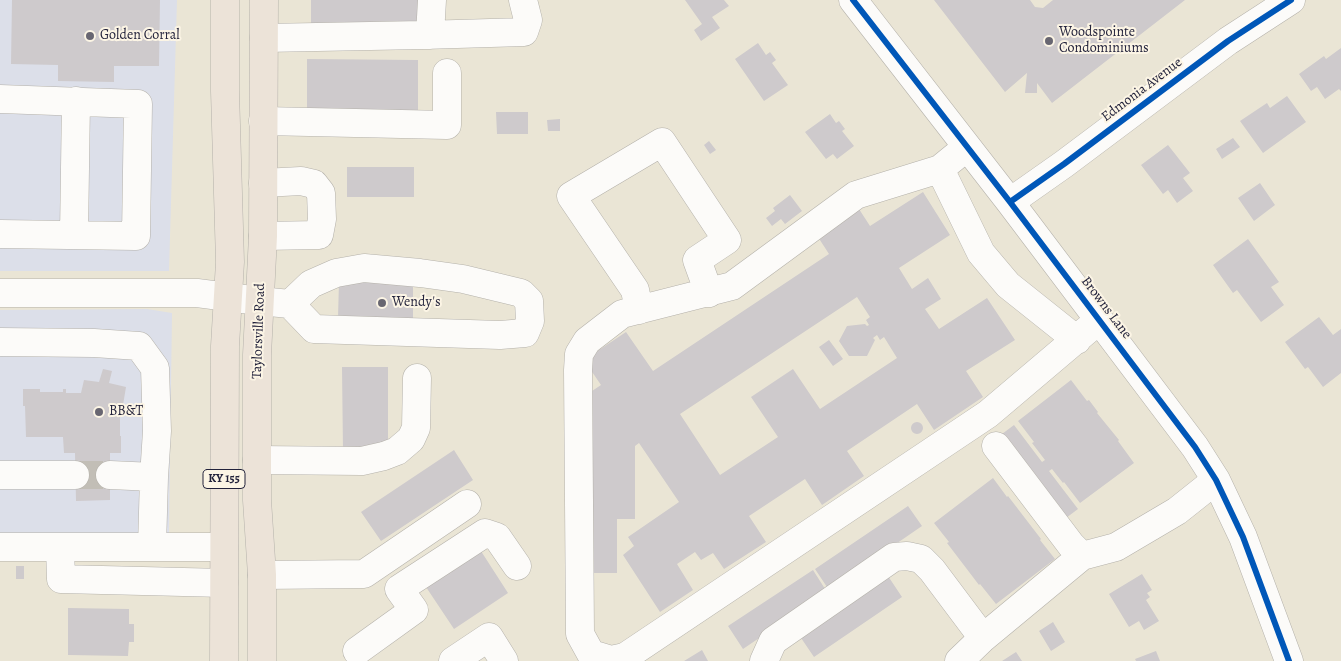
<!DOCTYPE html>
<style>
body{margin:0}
canvas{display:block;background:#eae5d5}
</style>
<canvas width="1341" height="661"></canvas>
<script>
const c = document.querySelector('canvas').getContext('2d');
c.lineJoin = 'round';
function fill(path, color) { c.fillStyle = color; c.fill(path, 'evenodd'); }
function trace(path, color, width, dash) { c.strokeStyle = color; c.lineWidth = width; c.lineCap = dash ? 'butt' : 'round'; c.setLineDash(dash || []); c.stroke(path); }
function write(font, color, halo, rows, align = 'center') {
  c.font = font + ' Alegreya,serif'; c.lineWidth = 4; c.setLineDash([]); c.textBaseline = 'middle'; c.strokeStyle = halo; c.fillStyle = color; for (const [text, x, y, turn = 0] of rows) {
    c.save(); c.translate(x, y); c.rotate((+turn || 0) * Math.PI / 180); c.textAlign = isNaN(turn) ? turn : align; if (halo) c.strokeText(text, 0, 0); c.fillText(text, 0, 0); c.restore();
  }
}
const built = new Path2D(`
 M0,0H177L169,271H0Z
 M147,309L172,313L169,533L0,534V310Z`);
const building = new Path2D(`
 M12,0H160L159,66H114V82L58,81V65L11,64Z
 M311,0H424V27L311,26Z
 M685,0H724L729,6L712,17L720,28L701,41L694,30L702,24Z
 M934,0H1030L1035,7L1043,8L1053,0H1185L1052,103L1037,83V93H1025L1027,73L1005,92Z
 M758,43L766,55L770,52L776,60L772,63L788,85L764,101L735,59Z
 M1341,48V91L1339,89L1325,99L1317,87L1311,91L1299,74L1324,56L1326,59Z
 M307,59L418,60V114L307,113Z
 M1287,96L1306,122L1263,153L1240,121L1267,103L1270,108Z
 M496,112H528V134H497Z
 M830,114L836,123L839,121L845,129L842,131L854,146L837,159L833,154L826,159L805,132Z
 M560,119V131H548L547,120Z
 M1233,138L1240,147L1222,159L1216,149Z
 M709,141L716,150L710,154L704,145Z
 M1168,145L1190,173L1183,178L1193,191L1177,203L1168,190L1163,194L1141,165Z
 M347,167H414V197H347Z
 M1260,183L1275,205L1254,221L1238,198Z
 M923,192L950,235L899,268L912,289L928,278L941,299L925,309L939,329L987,298L1015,340L966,371L983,397L934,430L917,404L847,451L864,476L822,505L805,479L749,516L766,542L724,569L713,553L701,560L695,552L677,564L693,590L660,612L623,555L634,546L628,537L679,502L639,443L635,446V519H617V573H585L586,395L601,385L584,360L626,332L653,371L829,254L818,237L859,209L870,226ZM857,297L870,317L866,320L869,325L867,326L865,324L847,326L839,341L849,356H867L875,340L873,338L877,335L880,340L884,337L897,358L820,409L793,369L751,397L778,437L720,475L680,414Z
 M790,195L802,211L785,224L781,219L772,226L766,218L775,211L773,208Z
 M1248,239L1279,282L1271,287L1284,305L1261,322L1237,290L1233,293L1213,265Z
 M339,281L413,283V319L338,318Z
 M1319,317L1333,335L1341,329V373L1323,387L1308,367L1305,369L1285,342Z
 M829,340L843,359L833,366L819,347Z
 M342,367H388V451L343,452Z
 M103,369L112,371L109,383L126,387L123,405L120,404V436H121V453H110V500L76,501L75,453H64L63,437H26L25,406H23V389H40V392H63V389H66V393H81L84,380L99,382Z
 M1071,380L1087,401L1089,400L1098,412L1097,413L1119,440L1118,441L1134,463L1080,503L1064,482L1063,483L1052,469L1049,471L1078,509L1062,521L998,437L1014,425L1042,462L1045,460L1032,443L1034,442L1018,421Z
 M911 428a6 6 0 1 1 12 0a6 6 0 1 1-12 0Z
 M454,450L473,480L381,541L361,512Z
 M993,478L1007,497L1008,496L1041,539L1040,540L1055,559L996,604L980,584L979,585L947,543L949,542L934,523Z
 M908,506L922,526L829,590L815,569Z
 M479,548L508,593L454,629L424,584Z
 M16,566H24V579H16Z
 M813,570L827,592L743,649L728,626Z
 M1142,574L1152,590L1147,593L1150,597L1146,600L1159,621L1144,630L1139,621L1129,627L1109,594Z
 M888,576L902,597L814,657L799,635Z
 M68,608L129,609V624H134V642H129L128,656L68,655Z
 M1053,622L1065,642L1051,651L1039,631Z
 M702,650L708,661H684Z
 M1156,651L1160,661H1136L1135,659Z
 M1016,652L1022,661H1002Z`);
const minorTunnel = new Path2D(`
 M75,475H110`);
const minor = new Path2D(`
 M853,0L1010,202L1195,447L1216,480L1243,537L1289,661
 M430,35L432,0
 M264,38L423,35L524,32L528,20L523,0
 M0,99L138,104L136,236L0,234
 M263,121L447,125V73
 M967,147L940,169L856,195L732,286L622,314L587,341L579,354L578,370L580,634L591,654L611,660L625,657L988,414L1099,320
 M940,169L981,253L1008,285L1077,340
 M1010,202L1064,164L1228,41L1291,0
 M74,235L76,101
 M263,236L319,235L322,219L321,193L314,184L301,181L263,183
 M0,293H197L259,301L290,304L314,329L500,335L525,333L530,321L529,301L521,293L463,279L420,273L364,268L336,273L311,284L290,304
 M639,310L635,290L571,196L662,142L727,240L697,260L709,293
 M0,342L94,343L139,346L155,368L157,431L154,477L152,547
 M996,446L1071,545L1082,556
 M257,460L362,461L384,456L397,451L411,439L416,428L417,378
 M0,475H75
 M110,475L154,477
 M0,547H224
 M60,547L61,579L224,583
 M262,575L364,574L467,504
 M357,651L414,610L399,589L485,533L497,537L517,566
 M453,661L489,637L504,661
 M764,661L773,641L894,557L907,556L921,559L932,570L983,638
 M959,661L983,638L1082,556L1116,547L1177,511L1216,480`);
const major = new Path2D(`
 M224,661L225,346L230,262L225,91V0
 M262,661V575L257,500V355L263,236L264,0`);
const cycleway = new Path2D(`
 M853,0L1010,202L1195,447L1216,480L1243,537L1289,661
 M1010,202L1064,164L1228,41L1291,0`);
const markers = [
 [90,36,5,"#686671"],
 [1049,41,5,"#686671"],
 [382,303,5,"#686671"],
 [99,412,5,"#686671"]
];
const shields = [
 [224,479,42]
];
const shieldNames = [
 ["KY 155",224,479]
];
const poiNames = [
 ["Woodspointe",1059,33],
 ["Condominiums",1059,49],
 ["Golden Corral",100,36],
 ["Wendy's",392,303],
 ["BB&T",109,412]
];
const streetNames = [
 ["Edmonia Avenue",1142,90,-37],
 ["Browns Lane",1106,308,53],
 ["Taylorsville Road",259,331,-88]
];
fill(built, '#dcdfe9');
fill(building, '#cecacc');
trace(minorTunnel, '#c2beb6', 28, [28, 14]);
trace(minor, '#b4b1aa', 29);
trace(major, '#b4b1aa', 29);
trace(minor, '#fcfbf9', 28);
trace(major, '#ece3d8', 28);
trace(cycleway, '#0057b8', 6);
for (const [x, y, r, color] of markers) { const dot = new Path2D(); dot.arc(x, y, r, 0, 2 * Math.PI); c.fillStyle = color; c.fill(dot); trace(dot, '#fcf5e5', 2); }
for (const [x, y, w] of shields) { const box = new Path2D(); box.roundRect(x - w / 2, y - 9.5, w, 19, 4); c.fillStyle = '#fcf5e5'; c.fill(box); trace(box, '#22223b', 1); }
write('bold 12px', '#22223b', null, shieldNames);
write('14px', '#22223b', '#fcf5e5', poiNames, 'left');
write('14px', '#22223b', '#fcf5e5', streetNames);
</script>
